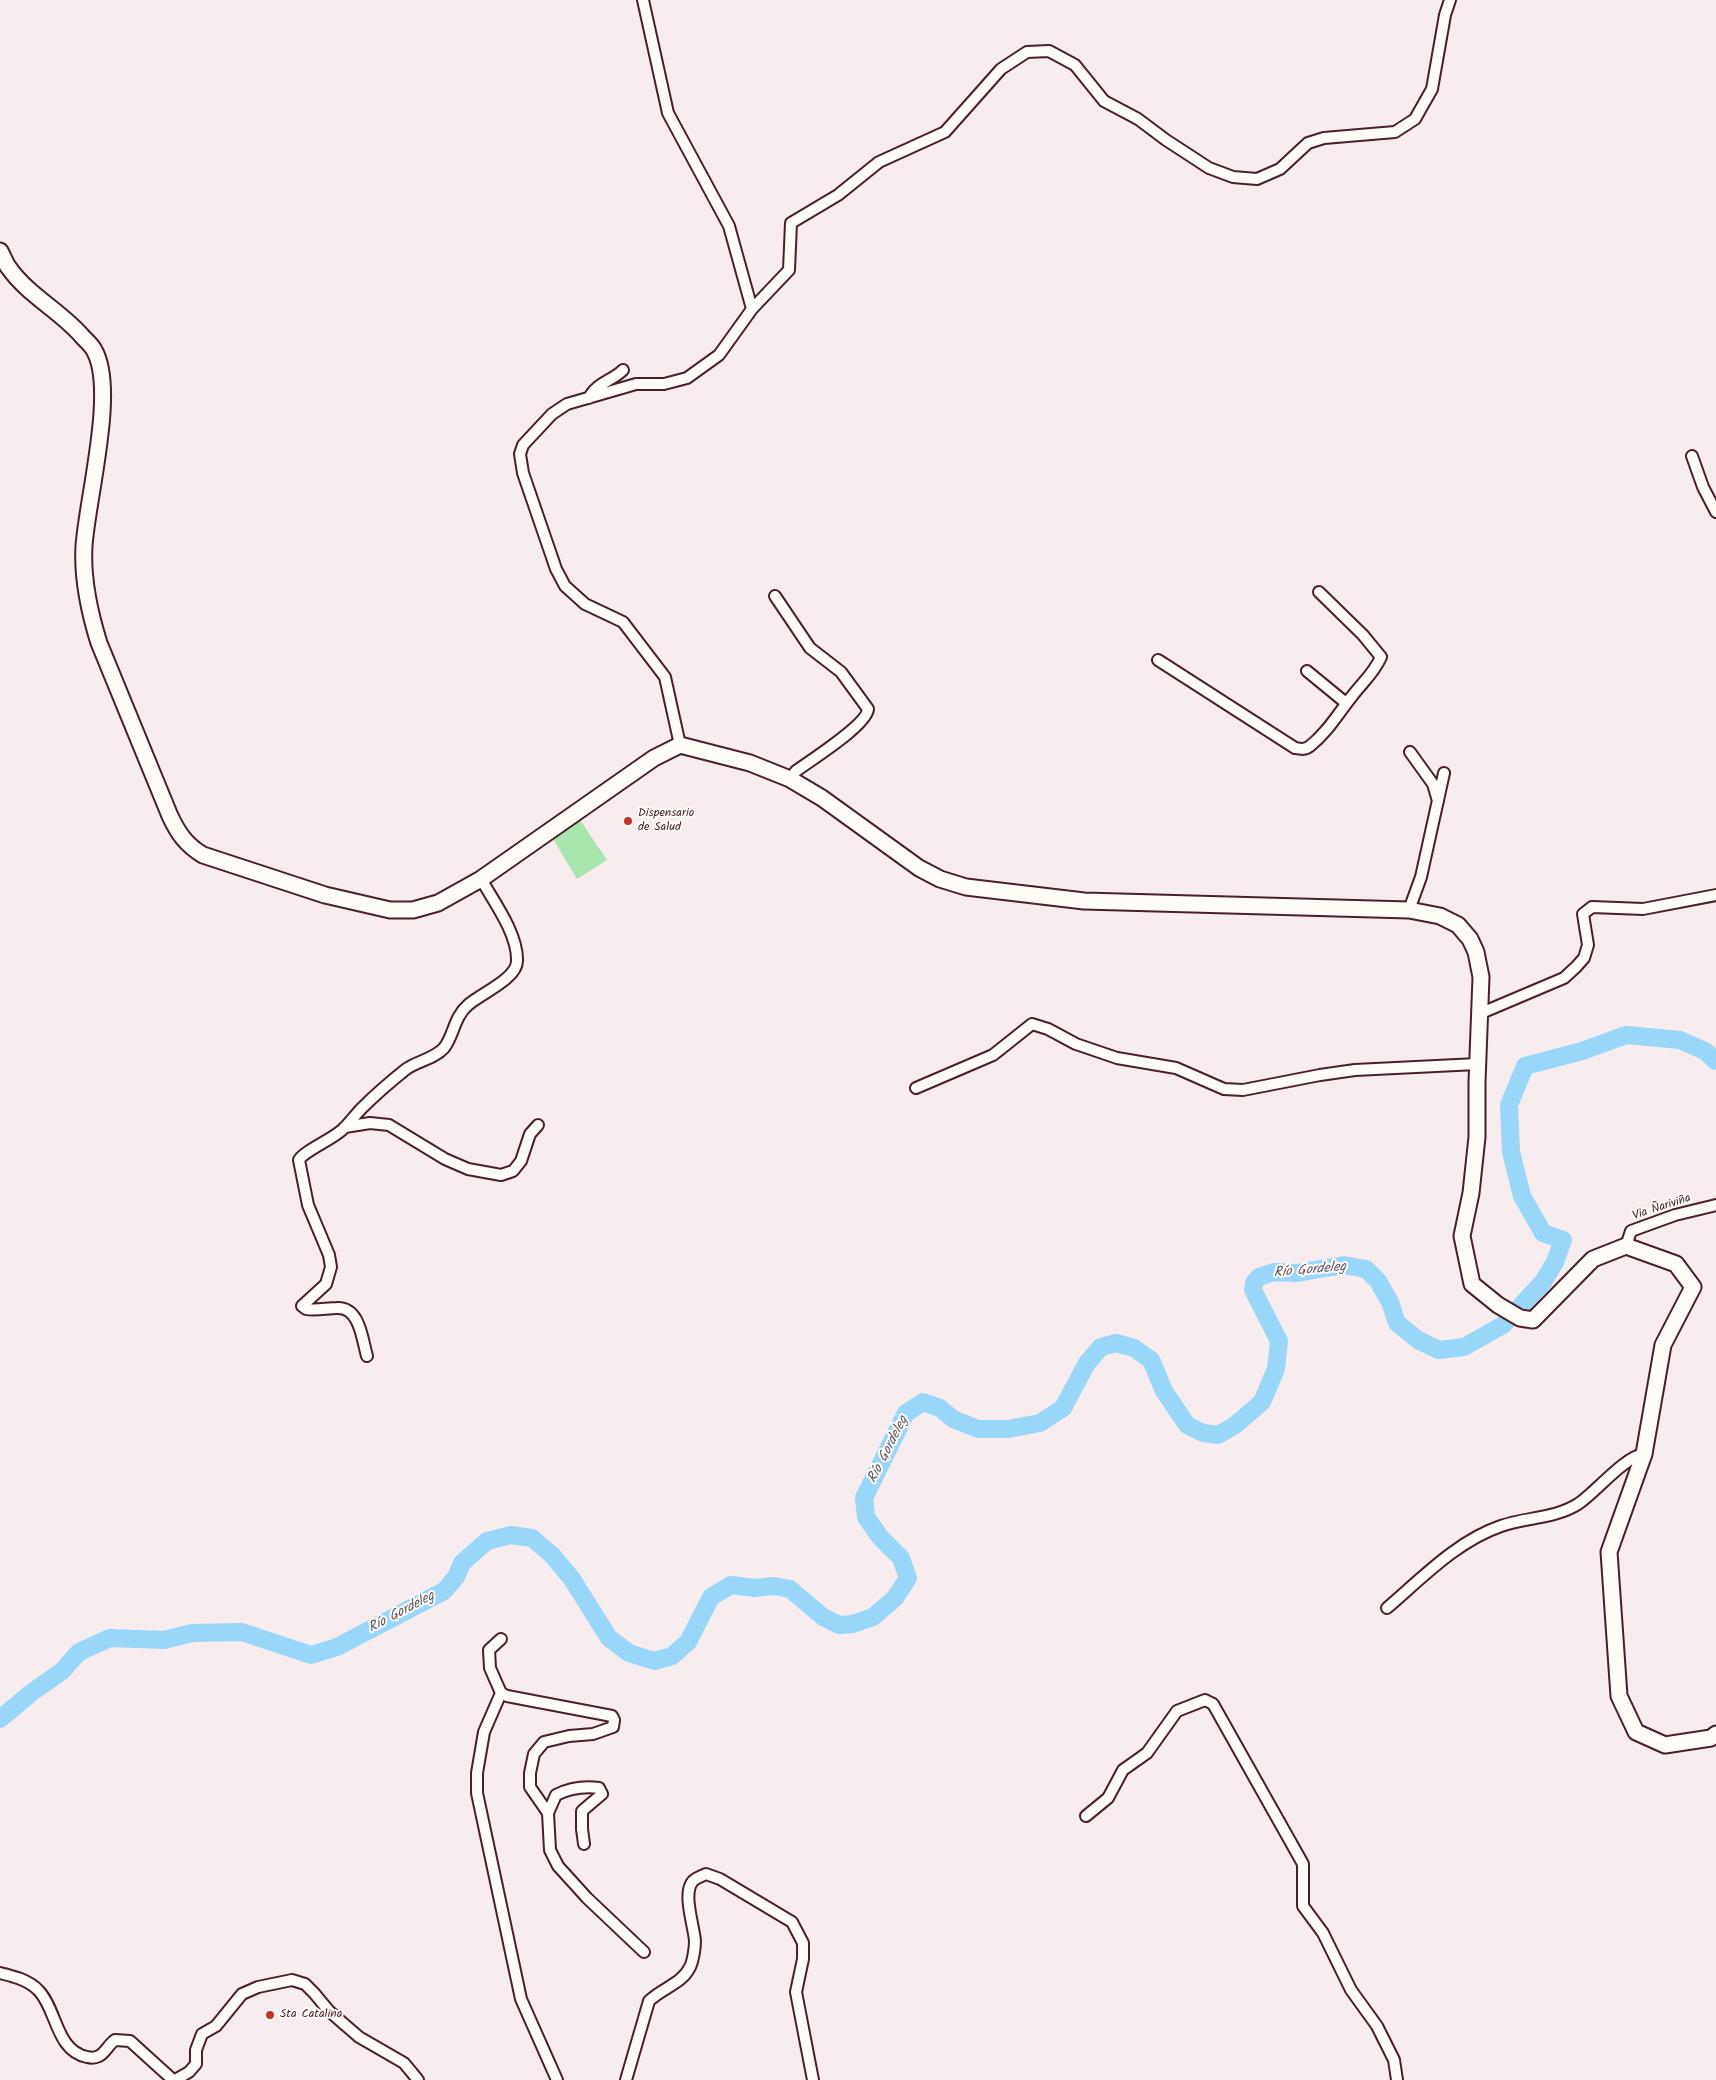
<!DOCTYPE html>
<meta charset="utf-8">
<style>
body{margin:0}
canvas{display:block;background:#f7ecee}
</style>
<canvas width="1716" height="2080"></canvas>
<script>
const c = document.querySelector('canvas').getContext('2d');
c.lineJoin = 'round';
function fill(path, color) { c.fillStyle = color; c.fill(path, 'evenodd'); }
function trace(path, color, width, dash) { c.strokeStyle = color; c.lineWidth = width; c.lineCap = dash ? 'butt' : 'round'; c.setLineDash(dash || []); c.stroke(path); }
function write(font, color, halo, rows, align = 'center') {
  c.font = font + ' Kalam,sans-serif'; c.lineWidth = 4; c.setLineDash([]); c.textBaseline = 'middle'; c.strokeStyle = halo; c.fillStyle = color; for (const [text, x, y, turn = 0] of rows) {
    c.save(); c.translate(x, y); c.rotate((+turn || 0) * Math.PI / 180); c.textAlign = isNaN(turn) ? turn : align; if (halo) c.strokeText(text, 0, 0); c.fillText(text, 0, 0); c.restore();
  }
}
const green = new Path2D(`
 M580,820L607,860L577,879L552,837Z`);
const river = new Path2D(`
 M0,1719L31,1693L62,1671L79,1652L110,1638L164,1640L192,1633L242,1632L311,1655L337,1647L444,1591L456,1577L462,1563L487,1541L511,1535L532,1538L552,1555L572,1579L609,1638L629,1653L654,1661L672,1656L688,1642L711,1597L731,1585L755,1588L774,1586L790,1589L823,1617L839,1625L853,1624L873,1617L895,1598L908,1578L901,1558L880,1537L866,1517L864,1498L906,1413L923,1402L940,1408L953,1419L978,1429H1008L1040,1423L1063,1408L1087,1363L1101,1347L1116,1343L1134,1348L1151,1360L1164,1391L1187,1425L1203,1433L1218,1435L1234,1426L1262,1402L1276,1369L1279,1341L1253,1290L1254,1283L1259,1277L1274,1272L1297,1273L1344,1265L1366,1269L1378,1281L1390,1302L1397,1323L1418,1340L1439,1350L1464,1347L1503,1325L1543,1282L1555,1262L1563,1240L1543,1233L1522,1196L1511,1152L1509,1105L1525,1066L1582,1051L1626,1035L1680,1040L1705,1051L1716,1061`);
const street = new Path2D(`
 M643,0L668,113L729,226L752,309
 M589,398C596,383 612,381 623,370
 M1692,456L1703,487L1716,512
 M775,596L810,648L841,672L868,709C867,725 811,760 796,771L790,779
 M1158,660L1295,748C1301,749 1305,750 1310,746C1328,732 1339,712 1353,695C1363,682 1374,673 1381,657L1363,635L1319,592
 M1307,671L1346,703
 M680,745L665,677L623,622L585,604L565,586L556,569L523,473L520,454L523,445L552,414L567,404L636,384H664L687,378L719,355L752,309L789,270L791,223L838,195L879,162L945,132L1001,69L1027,52L1049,51L1075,65L1104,101L1138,119L1166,140L1209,168L1233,177L1257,179L1280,169L1308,143L1324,138L1395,132L1415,119L1432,89L1445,15L1450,0
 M1410,752L1433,784L1438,801
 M1409,910L1421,877L1444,773
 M1479,1014L1564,978L1576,967L1584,958L1588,945L1583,914L1592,907L1643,909L1716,895
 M916,1088L993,1055L1032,1024L1048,1029L1076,1044L1117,1058L1176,1068L1224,1089L1243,1090L1320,1075L1355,1070L1477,1064
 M345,1127L370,1123L389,1125L445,1159L468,1169L501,1175L513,1171L521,1161L530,1134L538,1125
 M1626,1246L1631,1231L1675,1215L1716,1205
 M367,1356C362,1339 360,1307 337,1308C327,1308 316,1311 306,1309L302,1306L326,1284L331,1267L329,1255L308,1205L299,1160C304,1151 331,1140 342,1130C349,1124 355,1115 362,1108C375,1095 390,1082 405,1070C416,1061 433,1060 444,1048C454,1035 454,1017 468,1005C480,994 517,979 517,961C518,934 494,902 481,879
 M1387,1608C1422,1578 1457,1541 1501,1526C1526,1517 1554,1519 1578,1504C1596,1492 1624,1457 1644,1454
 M501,1639L489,1650L490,1668L501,1693L507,1696L612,1716L614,1720L613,1727L593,1734L569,1736L544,1742L534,1754L530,1773V1787L548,1813L550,1850L558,1866L587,1898L644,1952
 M501,1693L484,1732L477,1773V1793L521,1999L557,2080
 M548,1813L556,1795C570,1788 583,1786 599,1788L602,1794L582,1811V1829L584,1844
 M1086,1816L1108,1798L1123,1770L1147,1753L1177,1711L1205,1700L1213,1704L1303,1864V1906L1323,1933L1351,1990L1377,2026L1394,2060L1397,2080
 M0,1973C13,1976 29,1980 39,1991C57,2010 56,2051 87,2057C91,2058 95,2058 99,2056C105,2053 109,2044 115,2040L130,2041L173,2080
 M175,2080L189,2072L196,2064V2050L202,2034L216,2026L242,1994L258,1987L292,1980L305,1984L314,1993L329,2011L359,2037L404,2063L418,2080
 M626,2080L649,2001C662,1988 682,1984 690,1967C693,1961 695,1948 695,1941C694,1926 682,1893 693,1881C696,1878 702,1876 706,1874L720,1879L792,1922L803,1943V1959L796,1992L813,2080`);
const secondary = new Path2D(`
 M0,251C3,256 5,263 9,268C28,295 60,311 81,335C85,340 91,344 94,350C117,389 87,499 84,546C82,579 89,611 99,643L170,816C178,833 186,845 203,855L325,895L390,910H413L438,903L481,879L654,758L680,745L750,763L790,779L822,798L919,868L940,879L966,887L1084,901L1409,910L1440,916L1458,925L1470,939L1476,952L1481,977L1477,1082V1137L1471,1193L1462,1236L1472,1284L1498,1305L1520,1318L1533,1320L1593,1259L1626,1246L1676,1264L1693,1287L1663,1345L1644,1454L1609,1552L1619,1696L1636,1732L1665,1745L1711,1738L1716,1734`);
const markers = [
 [628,821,5,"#c8321e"],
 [270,2015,5,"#c8321e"]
];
const poiNames = [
 ["Dispensario",638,814],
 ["de Salud",638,828],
 ["Sta Catalina",280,2015]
];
const streetNames = [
 ["Via Ñariviña",1662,1208,-18]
];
const waterNames = [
 ["Río Gordeleg",1310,1271,-5],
 ["Río Gordeleg",889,1450,-63],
 ["Río Gordeleg",402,1613,-28]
];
fill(green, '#a6e5ad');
trace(river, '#98d7f9', 18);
trace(street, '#4a1f2b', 14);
trace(secondary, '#4a1f2b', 19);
trace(street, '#fdfcf7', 10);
trace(secondary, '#fdfcf7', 15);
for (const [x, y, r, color] of markers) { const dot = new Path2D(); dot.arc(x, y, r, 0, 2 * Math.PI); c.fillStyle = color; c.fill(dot); trace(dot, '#fdfcf7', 2); }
write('12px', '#4a1f2b', '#fdfcf7', poiNames, 'left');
write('12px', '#4a1f2b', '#fdfcf7', streetNames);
write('italic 14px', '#615669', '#fdfcf7', waterNames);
</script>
